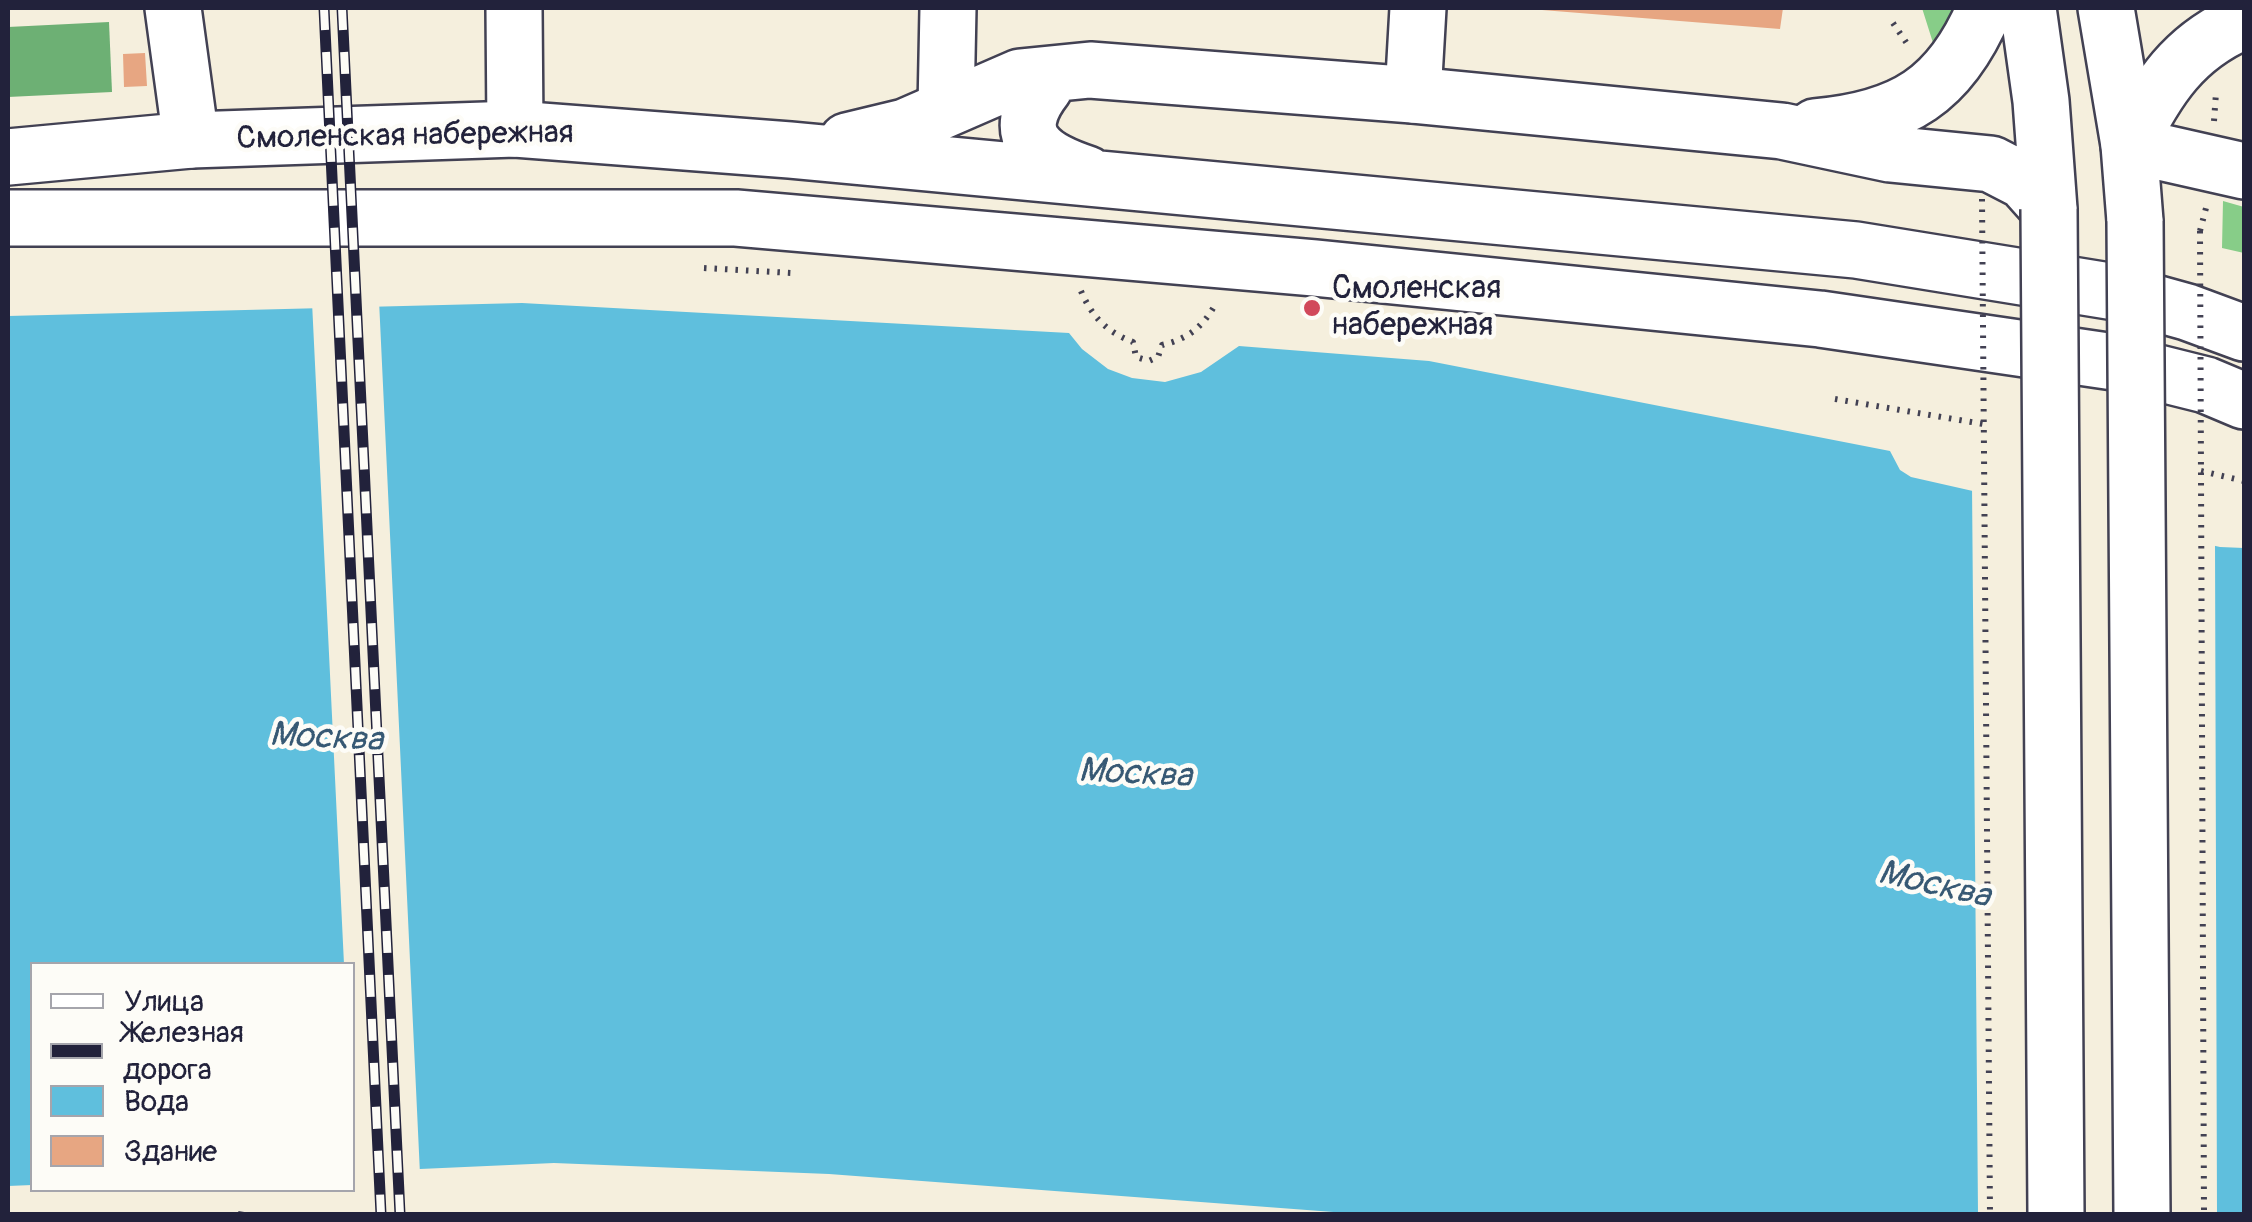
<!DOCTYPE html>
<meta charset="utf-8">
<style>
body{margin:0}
#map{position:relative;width:2252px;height:1222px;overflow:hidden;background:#f5efdd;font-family:Pangolin,sans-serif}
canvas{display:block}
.frame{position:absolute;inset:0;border:10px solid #22223b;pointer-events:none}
.legend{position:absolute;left:30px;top:962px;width:325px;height:230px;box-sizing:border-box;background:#fdfcf7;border:2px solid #a5a5ac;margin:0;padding:12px 18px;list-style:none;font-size:30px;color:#22223b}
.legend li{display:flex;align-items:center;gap:20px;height:50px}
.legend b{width:50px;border:2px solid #a5a5ac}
</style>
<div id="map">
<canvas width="2252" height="1222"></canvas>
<div class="frame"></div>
<ul class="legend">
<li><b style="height:12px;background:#fff"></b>Улица</li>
<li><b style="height:12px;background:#22223b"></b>Железная дорога</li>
<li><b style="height:28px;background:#5fbfdd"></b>Вода</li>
<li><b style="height:28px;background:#e7a682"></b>Здание</li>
</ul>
</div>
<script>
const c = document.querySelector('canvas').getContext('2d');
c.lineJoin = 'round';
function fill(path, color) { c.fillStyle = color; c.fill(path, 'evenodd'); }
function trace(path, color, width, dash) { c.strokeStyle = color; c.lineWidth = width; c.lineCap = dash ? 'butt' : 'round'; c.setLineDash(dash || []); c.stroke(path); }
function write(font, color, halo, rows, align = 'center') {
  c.font = font + ' Pangolin,sans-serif'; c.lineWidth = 9; c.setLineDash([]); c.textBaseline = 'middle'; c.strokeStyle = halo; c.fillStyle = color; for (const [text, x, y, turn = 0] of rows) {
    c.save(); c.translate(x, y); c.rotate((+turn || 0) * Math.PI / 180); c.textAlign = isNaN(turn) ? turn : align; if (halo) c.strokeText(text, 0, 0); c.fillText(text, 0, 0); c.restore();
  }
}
const green = new Path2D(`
 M1922,8H1970L1934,46Z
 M2223,201L2244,207V253L2222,248Z`);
const forest = new Path2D(`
 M109,22L112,92L8,97V27Z`);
const water = new Path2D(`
 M522,303L1069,333L1082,349L1108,369L1132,378L1165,382L1201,372L1239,346L1429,361L1890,451L1900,470L1911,477L2220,547L2244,548V1214H1360L829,1174L554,1163L353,1172L352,964H32V1185L8,1186V316Z`);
const pier = new Path2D(`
 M379,300L420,1174L354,1177L352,964H344L312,302Z
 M1972,485L2215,541L2217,1214H1978Z`);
const building = new Path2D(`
 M1542,8H1783L1780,29L1542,10Z
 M145,53L147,86L124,87L123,54Z`);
const path = new Path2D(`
 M1893,23L1910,48
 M2214,121L2216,93
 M2200,231L2206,208
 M704,268L791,273
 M1081,291C1092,317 1107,332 1133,342L1136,357L1149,361L1158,357L1162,345C1187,339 1202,328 1215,305
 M1835,399L1983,424
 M2201,471L2244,481
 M241,1214L242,1208`);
const minor = new Path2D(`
 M173,8L191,140
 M514,8L515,129
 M1413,95L1418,8
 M946,108L948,8
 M2129,145C2157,88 2184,46 2244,21`);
const major = new Path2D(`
 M2028,8L2041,101L2049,209
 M2106,8L2129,145L2135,221
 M1045,87C1007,136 1039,158 1087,174
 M1815,127C1903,119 1950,91 1985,8
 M847,141L905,127L1020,77L1090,70L1413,95L1782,131L1890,154L1991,164L2024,181L2049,209
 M2129,145L2244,171
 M8,157L191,140L515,129L790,150L1856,250L2115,292L2187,312L2244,333
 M8,218H736L1315,268L1820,319L2114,362L2206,385L2244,401`);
const rail = new Path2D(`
 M324,8L381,1214
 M342,8L400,1214`);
const pathBridge = new Path2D(`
 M1982,199L1990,1214
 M2200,231L2204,1214`);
const majorBridge = new Path2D(`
 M2049,209L2056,1214
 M2135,221L2142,1214`);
const markers = [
 [1312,308,10,"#d1495b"]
];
const streetNames = [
 ["Смоленская набережная",405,137,-1]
];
const poiNames = [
 ["Смоленская",1332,290],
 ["набережная",1332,327]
];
const waterNames = [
 ["Москва",326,739,3],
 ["Москва",1135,775,3],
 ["Москва",1934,886,13]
];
fill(green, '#87cd88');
fill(forest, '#6db074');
fill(water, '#5fbfdd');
fill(pier, '#f5efdd');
fill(building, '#e7a682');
trace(minor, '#424153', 60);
trace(major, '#424153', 60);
trace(path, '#424153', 6, [2.5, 8]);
trace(minor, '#fff', 55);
trace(major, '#fff', 55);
trace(rail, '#22223b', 11);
trace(rail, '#fdfcf7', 8, [22]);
trace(majorBridge, '#424153', 60, []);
trace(pathBridge, '#424153', 6, [2.5, 8]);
trace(majorBridge, '#fff', 55);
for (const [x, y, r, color] of markers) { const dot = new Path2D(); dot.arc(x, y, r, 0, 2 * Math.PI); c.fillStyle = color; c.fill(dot); trace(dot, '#fdfcf7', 4); }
write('32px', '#22223b', '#fdfcf7', streetNames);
write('32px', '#22223b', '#fdfcf7', poiNames, 'left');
write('italic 35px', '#375974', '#fdfcf7', waterNames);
</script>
